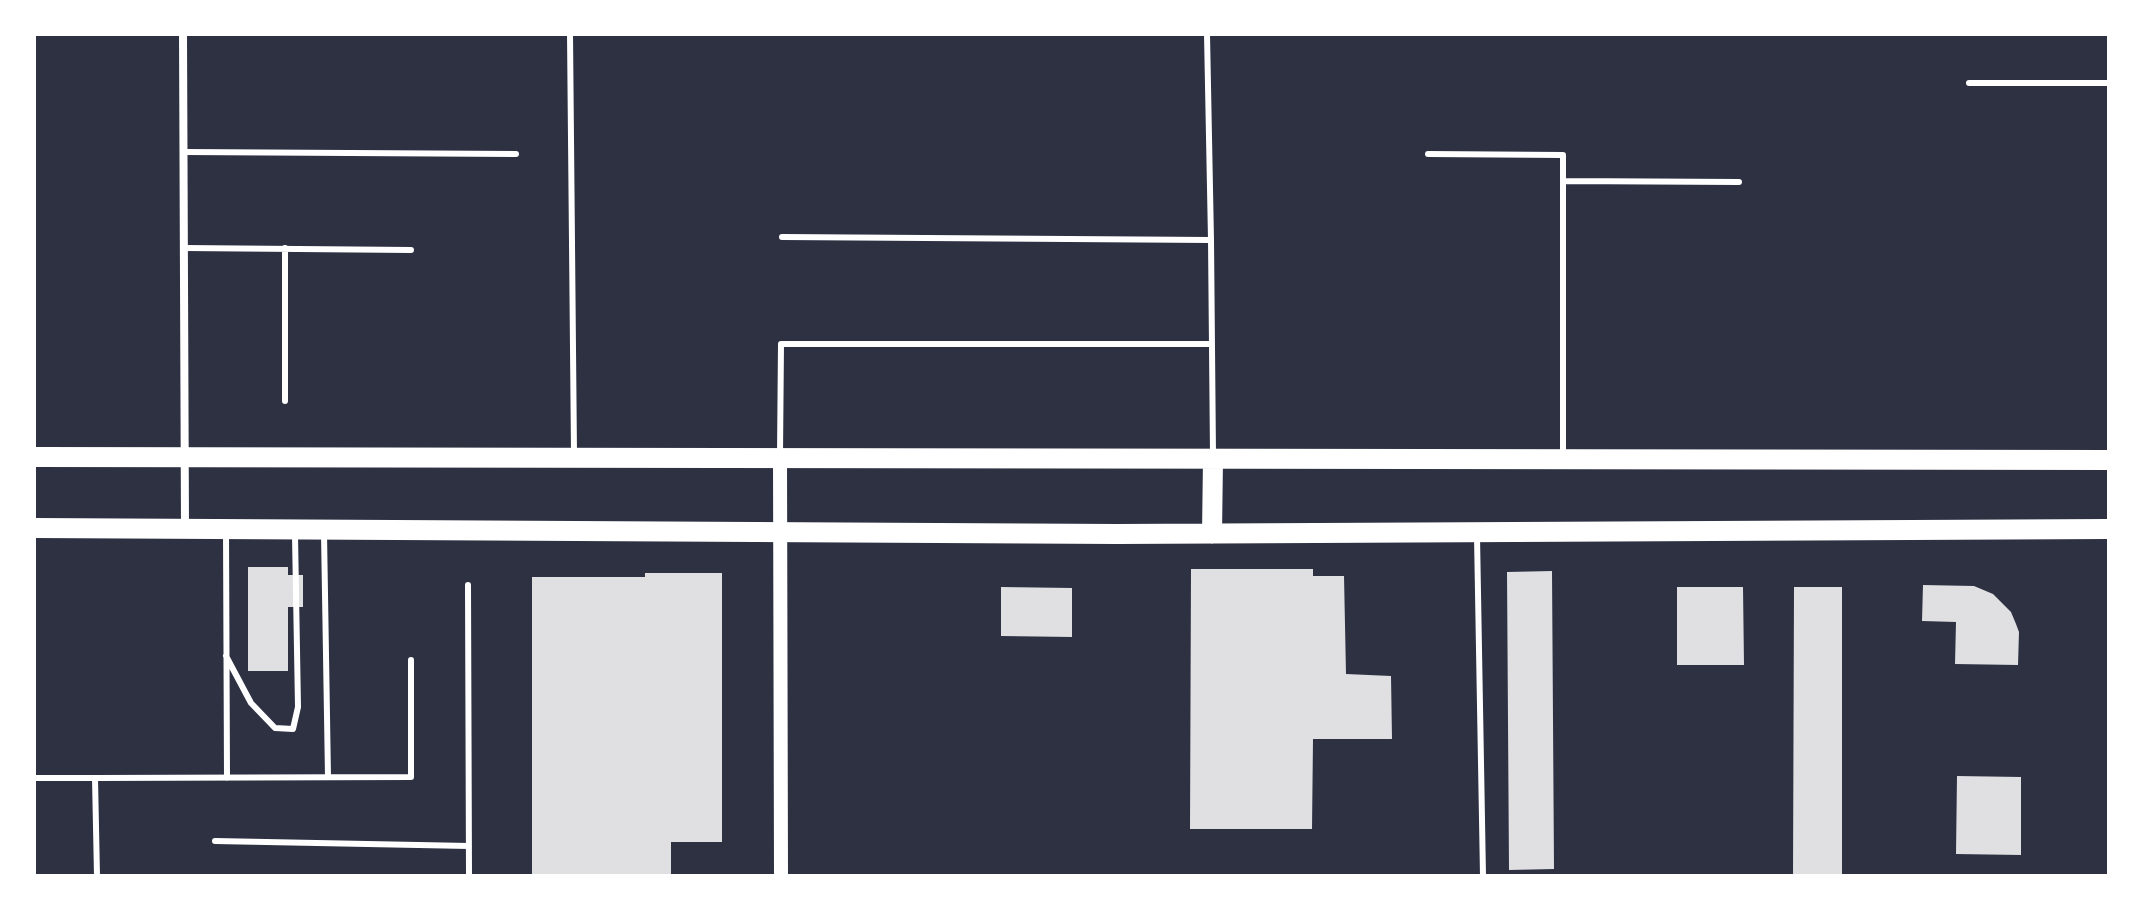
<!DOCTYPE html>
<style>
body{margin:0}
#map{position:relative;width:2143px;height:910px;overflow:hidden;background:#2d3142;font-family:"Noto Sans",sans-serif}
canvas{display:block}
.frame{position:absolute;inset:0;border:36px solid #fff;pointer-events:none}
</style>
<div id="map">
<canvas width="2143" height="910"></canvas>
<div class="frame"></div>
</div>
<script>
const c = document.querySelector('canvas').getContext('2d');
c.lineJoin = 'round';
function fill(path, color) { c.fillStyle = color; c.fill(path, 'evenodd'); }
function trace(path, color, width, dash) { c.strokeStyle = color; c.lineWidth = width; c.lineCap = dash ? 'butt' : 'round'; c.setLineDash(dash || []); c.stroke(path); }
const building = new Path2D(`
 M248,567H288V575H303V607H288V671H248Z
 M1191,569H1313V576H1344L1346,674L1391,676L1392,739H1313L1312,829H1190Z
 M1552,571L1554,869L1509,870L1507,572Z
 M645,573H722V842H671V876H532V577H645Z
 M1923,585L1974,586L1993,594L2011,612L2016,624L2019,632L2018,665L1955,664L1956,622L1922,621Z
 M1001,587L1072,588V637L1001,636Z
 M1677,587H1743L1744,665H1677Z
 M1794,587H1842V876H1793Z
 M1957,776L2021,777V855L1956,854Z`);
const service = new Path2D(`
 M570,34L574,453
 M1207,34L1211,240
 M1969,83H2109
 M184,152L516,154
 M1428,154L1563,155V456
 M1563,181L1739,182
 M782,237L1211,240L1213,455
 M184,248L411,250
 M285,248V401
 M780,454L781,344H1212
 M226,531L227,778
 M324,533L328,777
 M1477,536L1483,876
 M468,585L469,876
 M226,656L251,703L275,728L293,729L298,707L295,535
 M34,778H95
 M215,841L469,846
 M97,876L95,778L411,777V660`);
const minor = new Path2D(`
 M183,34L185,527`);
const tertiary = new Path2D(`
 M780,457L781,876`);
const primary = new Path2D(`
 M34,457L2109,460
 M34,528L1117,534L2109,529
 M1212,534L1213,459`);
fill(building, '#e0e0e3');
trace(service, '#fff', 6);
trace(minor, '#fff', 8);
trace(tertiary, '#fff', 14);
trace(primary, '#fff', 20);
</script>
